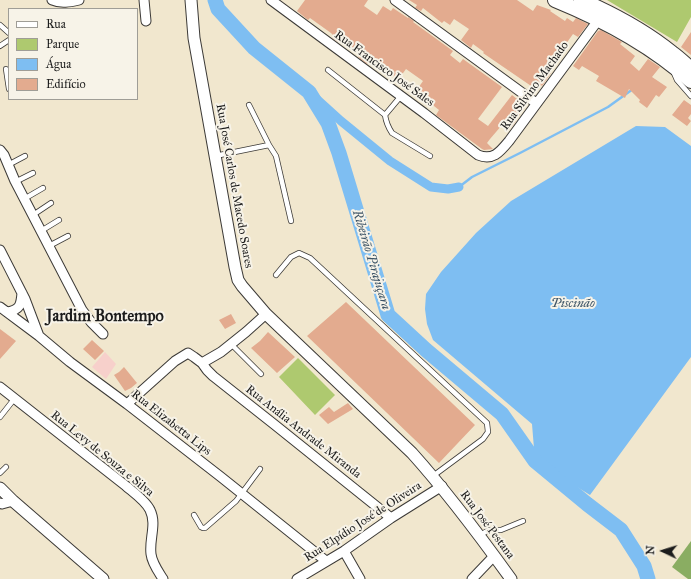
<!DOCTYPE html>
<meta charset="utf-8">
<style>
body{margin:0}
#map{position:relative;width:691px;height:579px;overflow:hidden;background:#f1e7ce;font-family:"IM FELL Great Primer",serif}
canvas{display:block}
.legend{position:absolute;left:8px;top:8px;width:130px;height:92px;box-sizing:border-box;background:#f7f3e8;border:1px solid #9f9d96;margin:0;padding:5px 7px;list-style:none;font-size:12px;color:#1c1c1c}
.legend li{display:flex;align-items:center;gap:8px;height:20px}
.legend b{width:20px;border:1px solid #9f9d96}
.north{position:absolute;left:643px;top:531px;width:40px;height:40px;-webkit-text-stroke:3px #f7f3e8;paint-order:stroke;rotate:274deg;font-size:11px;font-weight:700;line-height:16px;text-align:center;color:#1c1c1c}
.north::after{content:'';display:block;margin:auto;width:14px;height:18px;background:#1c1c1c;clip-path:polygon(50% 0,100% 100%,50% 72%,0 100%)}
</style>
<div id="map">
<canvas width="691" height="579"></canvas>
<ul class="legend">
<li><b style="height:5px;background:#fff"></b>Rua</li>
<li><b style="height:11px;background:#aec96f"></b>Parque</li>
<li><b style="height:11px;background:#7ebef2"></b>Água</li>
<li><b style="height:11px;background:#e3ab8f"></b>Edifício</li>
</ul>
<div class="north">N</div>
</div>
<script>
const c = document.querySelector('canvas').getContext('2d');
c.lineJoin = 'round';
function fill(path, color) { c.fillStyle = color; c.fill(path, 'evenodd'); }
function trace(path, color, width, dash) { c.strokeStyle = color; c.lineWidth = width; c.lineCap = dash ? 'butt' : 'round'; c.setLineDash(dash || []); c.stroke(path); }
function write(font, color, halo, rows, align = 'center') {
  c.font = font + ' "IM FELL Great Primer",serif'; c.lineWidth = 4; c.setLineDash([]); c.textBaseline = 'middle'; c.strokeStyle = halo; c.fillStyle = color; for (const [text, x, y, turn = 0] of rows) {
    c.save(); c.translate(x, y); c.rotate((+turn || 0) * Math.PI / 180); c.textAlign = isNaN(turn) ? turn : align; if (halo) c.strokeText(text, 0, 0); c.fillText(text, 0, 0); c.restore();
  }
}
const built = new Path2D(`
 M105,352L116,364L106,379L92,367Z`);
const green = new Path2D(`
 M607,0H691V17L677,42Z
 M298,358L335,395L315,415L279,377Z`);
const forest = new Path2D(`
 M691,541V579H688L672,567Z`);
const water = new Path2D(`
 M636,126L665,127L691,146V357L590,495L535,461L532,424L433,340L427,324L425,309L426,294L441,272L476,233L511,201Z`);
const stream = new Path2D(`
 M459,187L472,177L520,153L608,107L633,89`);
const canal = new Path2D(`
 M309,92L341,121L390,161L431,187L448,189L459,187`);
const river = new Path2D(`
 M215,0L218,9L254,48L309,92L328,123L339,153L388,315L426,350L502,414L535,461L587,504L621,530L644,566L648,579`);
const building = new Path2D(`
 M305,0H368L364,6L377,15L383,6L391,11L393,8L408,18V17L414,21L413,22L453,51L450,55L460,63L463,59L502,87L478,119L488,126L512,95L526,106L515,121H516L509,130L502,125L490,139L487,143L493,149L484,150L482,149L436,115L439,110L429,102L428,104L414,94L423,81L406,69L398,80L391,74L389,76L369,61L367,64L358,57L359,54L352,48L340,39L338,42L332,38L334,36L331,33L310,18L308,20L297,11Z
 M409,0H517L533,11L537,5L551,10L550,11L565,21L567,18L573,22L576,18L588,24L578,37L573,34L563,48H564L548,71L551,73L542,86L541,85L537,90L483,53L484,52L473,44L471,48L461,40L469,29L454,19L450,25L444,21L442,23L423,8L421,11L415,8L417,5Z
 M601,30L622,42L620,44L635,56L630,63L639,71L648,59L660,67L652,77L667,87L659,97L656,95L647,108L639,102L640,100L629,89L625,98L596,81L599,76L582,66L579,70L573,66L598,31Z
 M691,32V55L681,47Z
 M684,100L691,105V114L688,118L691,121L687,126L672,115Z
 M346,302L475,425L439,463L307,336Z
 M231,314L236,323L225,329L219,320Z
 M0,329L16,341L0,359Z
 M268,332L295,357L277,373L251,348L260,341Z
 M92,340L104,351L95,360L83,349Z
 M124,367L137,383L131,388L125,391L114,375L119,372Z
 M348,403L353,409L328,424L319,415L329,407L334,412Z`);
const service = new Path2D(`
 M0,25L9,33
 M0,46L9,40
 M6,69L9,89
 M328,70L385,115L401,96
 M674,73L677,80L691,96
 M385,115C386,122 388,127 392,133L430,156
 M269,145L276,156L291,221
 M215,156L269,145L249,105
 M8,165L25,156
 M15,182L33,173
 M24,199L43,188
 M33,215L51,203
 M41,231L59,220
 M49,246L68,236
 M276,275L291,257L299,253L310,258L487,423L488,432L483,439L433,476
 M231,344L261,374
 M0,417L15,398
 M0,473L6,467
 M194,515L201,527L203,528H205L236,501L260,469
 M480,535L489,530H501L523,521`);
const minor = new Path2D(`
 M52,0C61,4 70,2 79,0
 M144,0L146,21
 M271,0L424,113L478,155C493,161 500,152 509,141L599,19
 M395,0L536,103
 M0,150L4,155L15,181L82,310L91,322L103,334
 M0,250L25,299L39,336
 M0,307L39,336L70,362L127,404L221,477L326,561
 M7,312C20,310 21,305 22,293
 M202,363L207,370L213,376L275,425L391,518
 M0,387L126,486C133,492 146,501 150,510C157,524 149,539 151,554C152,563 158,571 163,579
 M127,404L175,361L188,353L194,357L202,363L221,352L246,332L266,314
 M0,503L2,504L13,501
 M344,551L360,579
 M297,579L344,551L391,518L442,486
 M472,579L494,556`);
const tertiary = new Path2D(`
 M191,0L194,38L235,267L238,280L242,286L266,314L412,453C448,493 480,536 511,579
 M0,488L13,501L103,579`);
const primary = new Path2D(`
 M555,0C604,20 651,45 691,81
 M581,0C613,14 645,31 672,53C679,58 685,64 691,69`);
const streetNames = [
 ["Rua Francisco José Sales",384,69,36],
 ["Rua Silvino Machado",535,86,-54],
 ["Rua José Carlos de Macedo Soares",234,186,80],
 ["Rua Elizabetta Lips",171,423,38],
 ["Rua Anália Andrade Miranda",303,432,38],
 ["Rua Levy de Souza e Silva",102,454,39],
 ["Rua Elpídio José de Oliveira",363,522,-33],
 ["Rua José Pestana",487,525,53]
];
const waterNames = [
 ["Ribeirão Pirajuçara",371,260,73],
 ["Piscinão",573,304]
];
const districtNames = [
 ["Jardim Bontempo",105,317]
];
fill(built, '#f7d0cb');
fill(green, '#aec96f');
fill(forest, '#8aad62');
fill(water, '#7ebef2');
trace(stream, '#7ebef2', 2.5);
trace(canal, '#7ebef2', 9);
trace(river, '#7ebef2', 15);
fill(building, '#e3ab8f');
trace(service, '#3c3a37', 6);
trace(minor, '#3c3a37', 11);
trace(tertiary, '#3c3a37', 13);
trace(primary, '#3c3a37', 16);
trace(service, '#fff', 4.5);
trace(minor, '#fff', 9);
trace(tertiary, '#fff', 11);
trace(primary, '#fff', 14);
write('12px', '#1c1c1c', '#f7f3e8', streetNames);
write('italic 13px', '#3e5567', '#f7f3e8', waterNames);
write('bold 16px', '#1c1c1c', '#f7f3e8', districtNames);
</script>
